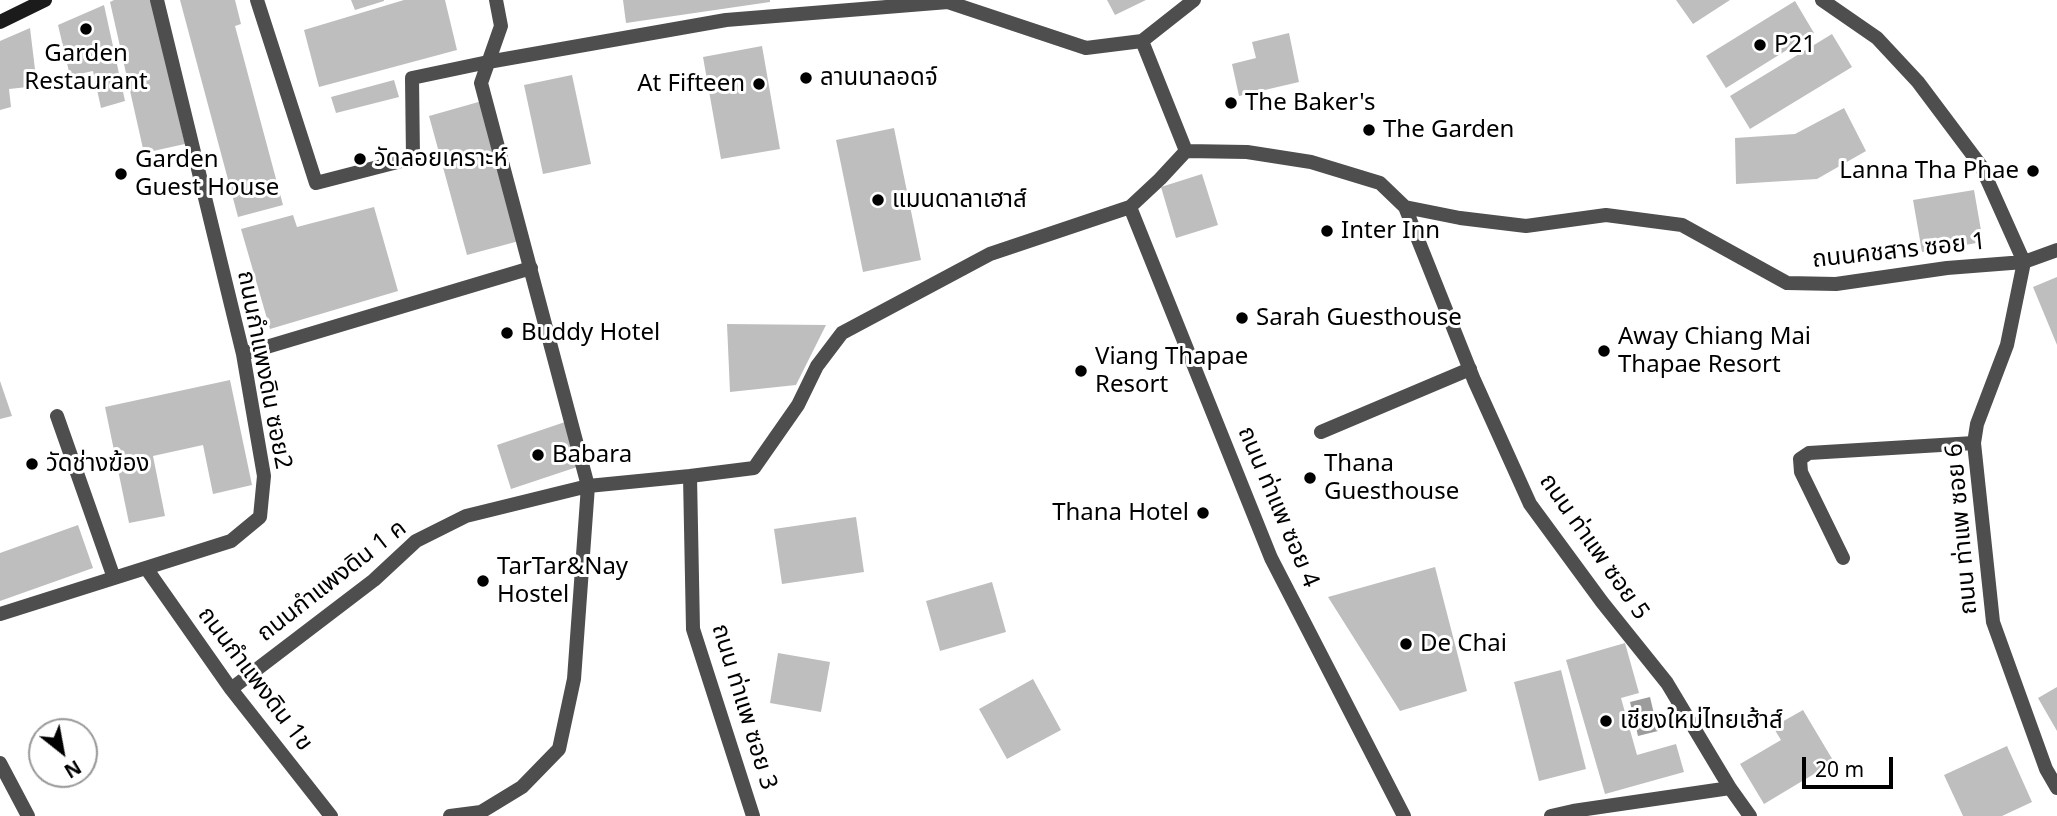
<!DOCTYPE html>
<meta charset="utf-8">
<style>
body{margin:0}
#map{position:relative;width:2057px;height:816px;overflow:hidden;background:#fff;font-family:"Noto Sans",sans-serif}
canvas{display:block}
.north{position:absolute;left:28px;top:718px;width:70px;height:70px;box-sizing:border-box;background:#fff;border:2px solid #999;border-radius:50%;rotate:149deg;font-size:19px;font-weight:700;line-height:28px;text-align:center;color:#000}
.north::after{content:'';display:block;margin:auto;width:24px;height:32px;background:#000;clip-path:polygon(50% 0,100% 100%,50% 72%,0 100%)}
.scale{position:absolute;left:1802px;top:757px;width:91px;height:32px;box-sizing:border-box;border:4px solid #000;border-top:0;padding-left:9px;font-size:21px;line-height:24px;white-space:nowrap;color:#000;-webkit-text-stroke:5px #fff;paint-order:stroke}
</style>
<div id="map">
<canvas width="2057" height="816"></canvas>
<div class="north">N</div>
<div class="scale">20 m</div>
</div>
<script>
const c = document.querySelector('canvas').getContext('2d');
c.lineJoin = 'round';
function fill(path, color) { c.fillStyle = color; c.fill(path, 'evenodd'); }
function trace(path, color, width, dash) { c.strokeStyle = color; c.lineWidth = width; c.lineCap = dash ? 'butt' : 'round'; c.setLineDash(dash || []); c.stroke(path); }
function write(font, color, halo, rows, align = 'center') {
  c.font = font + ' "Noto Sans","Noto Sans Thai",sans-serif'; c.lineWidth = 6; c.setLineDash([]); c.textBaseline = 'middle'; c.strokeStyle = halo; c.fillStyle = color; for (const [text, x, y, turn = 0] of rows) {
    c.save(); c.translate(x, y); c.rotate((+turn || 0) * Math.PI / 180); c.textAlign = isNaN(turn) ? turn : align; if (halo) c.strokeText(text, 0, 0); c.fillText(text, 0, 0); c.restore();
  }
}
const water = new Path2D(`
 M1650,697L1658,731L1638,736L1630,702Z`);
const building = new Path2D(`
 M114,0H151L185,144L144,153L110,2Z
 M180,0H235L241,24L235,26L283,205L238,217Z
 M351,0H384V1L355,10Z
 M404,0H445L457,50L319,87L304,30Z
 M623,0H770V2L626,23Z
 M1107,0H1146L1115,15Z
 M1676,0H1730L1693,24Z
 M1795,1L1814,33L1726,88L1706,56Z
 M104,5L125,101L101,108L93,71L70,76L58,25Z
 M30,28L37,86L9,89L11,107L0,110V41Z
 M1289,33L1299,82L1239,96L1232,64L1256,58L1252,42Z
 M1832,34L1852,67L1750,129L1730,96Z
 M762,46L780,149L721,159L703,57Z
 M572,75L591,164L543,174L524,85Z
 M394,80L399,97L336,113L331,97Z
 M482,101L519,241L467,255L429,116Z
 M1844,108L1866,151L1817,179L1736,184L1735,138L1795,134Z
 M894,128L921,260L863,272L836,140Z
 M1202,174L1218,225L1176,238L1161,187Z
 M1974,190L1983,242L1922,252L1913,200Z
 M374,207L398,291L270,329L241,229L293,215L297,227Z
 M2057,277V345L2033,287Z
 M727,324L826,325L796,385L730,392Z
 M230,380L252,485L213,494L203,445L153,456L165,516L129,523L105,407Z
 M0,381L12,416L0,419Z
 M565,422L580,466L511,489L497,445Z
 M856,517L864,572L782,584L774,529Z
 M78,525L93,568L0,601V553Z
 M1435,567L1467,691L1400,711L1328,597Z
 M992,582L1006,632L940,651L926,601Z
 M1625,643L1639,693L1621,698L1637,755L1676,744L1684,772L1605,794L1566,660Z
 M778,653L830,662L821,712L770,703Z
 M1561,670L1586,769L1539,781L1514,682Z
 M1033,679L1061,730L1007,759L979,709Z
 M2057,687V731L2038,698Z
 M1803,710L1834,762L1764,804L1740,764L1781,740L1773,727Z
 M2007,746L2032,802L2002,816H1963L1944,775Z`);
const lane = new Path2D(`
 M257,0L316,183L413,158L412,78L488,62
 M1321,432L1470,369
 M1843,558L1801,472L1800,459L1809,453L1974,443`);
const street = new Path2D(`
 M1822,0L1877,38L1918,82L1981,166L2024,262L2007,345L1977,424L1974,443L1993,622L2046,769L2057,788
 M488,62L726,20L948,2L1086,48L1142,41
 M1186,151L1247,152L1311,162L1380,183L1405,207L1460,218L1526,226L1606,215L1682,225L1787,283L1836,284L1947,268L2024,262L2057,250
 M1186,151L1142,41L1194,0
 M1130,207L1271,558L1404,816
 M1405,207L1474,380L1530,504L1602,602L1667,683L1730,788L1750,816
 M243,354L531,268
 M57,416L114,578
 M146,568L231,689L331,816
 M0,614L231,541L260,517L264,476L243,354L157,0
 M231,689L374,580L416,541L466,516L588,486L690,476
 M0,763L28,816
 M450,816L481,812L522,787L559,749L574,679L588,486L481,83L501,26L496,0
 M753,816L693,629L690,476L754,468L798,405L817,366L842,333L990,254L1130,207L1160,179L1186,151
 M1551,816L1573,811L1730,788`);
const secondary = new Path2D(`
 M0,22L45,0`);
const markers = [
 [86,29,7,"#000"],
 [1760,45,7,"#000"],
 [806,78,7,"#000"],
 [759,84,7,"#000"],
 [1231,103,7,"#000"],
 [1369,130,7,"#000"],
 [360,159,7,"#000"],
 [2033,171,7,"#000"],
 [121,174,7,"#000"],
 [878,200,7,"#000"],
 [1327,231,7,"#000"],
 [1242,318,7,"#000"],
 [507,333,7,"#000"],
 [1604,351,7,"#000"],
 [1081,371,7,"#000"],
 [538,455,7,"#000"],
 [32,464,7,"#000"],
 [1310,478,7,"#000"],
 [1203,513,7,"#000"],
 [483,581,7,"#000"],
 [1406,644,7,"#000"],
 [1606,721,7,"#000"]
];
const poiNames = [
 ["P21",1774,45],
 ["Garden",86,54,"center"],
 ["Restaurant",86,82,"center"],
 ["ลานนาลอดจ์",820,78],
 ["At Fifteen",745,84,"right"],
 ["The Baker's",1245,103],
 ["The Garden",1383,130],
 ["วัดลอยเคราะห์",374,159],
 ["Garden",135,160],
 ["Guest House",135,188],
 ["Lanna Tha Phae",2019,171,"right"],
 ["แมนดาลาเฮาส์",892,200],
 ["Inter Inn",1341,231],
 ["Sarah Guesthouse",1256,318],
 ["Buddy Hotel",521,333],
 ["Away Chiang Mai",1618,337],
 ["Thapae Resort",1618,365],
 ["Viang Thapae",1095,357],
 ["Resort",1095,385],
 ["Babara",552,455],
 ["วัดช่างฆ้อง",46,464],
 ["Thana",1324,464],
 ["Guesthouse",1324,492],
 ["Thana Hotel",1189,513,"right"],
 ["TarTar&Nay",497,567],
 ["Hostel",497,595],
 ["De Chai",1420,644],
 ["เชียงใหม่ไทยเฮ้าส์",1620,721]
];
const streetNames = [
 ["ถนนคชสาร ซอย 1",1899,251,-6],
 ["ถนนกำแพงดิน ซอย2",264,370,79],
 ["ถนน ท่าแพ ซอย 4",1278,507,67],
 ["ถนน ท่าแพ ซอย 6",1962,529,-95],
 ["ถนน ท่าแพ ซอย 5",1594,547,55],
 ["ถนนกำแพงดิน 1 ค",332,581,-38],
 ["ถนนกำแพงดิน 1ข",255,679,53],
 ["ถนน ท่าแพ ซอย 3",744,707,73]
];
fill(water, '#9c9c9c');
fill(building, '#bebebe');
trace(lane, '#4e4e4e', 14);
trace(street, '#4e4e4e', 14);
trace(secondary, '#1b1b1b', 14);
for (const [x, y, r, color] of markers) { const dot = new Path2D(); dot.arc(x, y, r, 0, 2 * Math.PI); c.fillStyle = color; c.fill(dot); trace(dot, '#fff', 2.5); }
write('24px', '#000', '#fff', poiNames, 'left');
write('24px', '#000', '#fff', streetNames);
</script>
